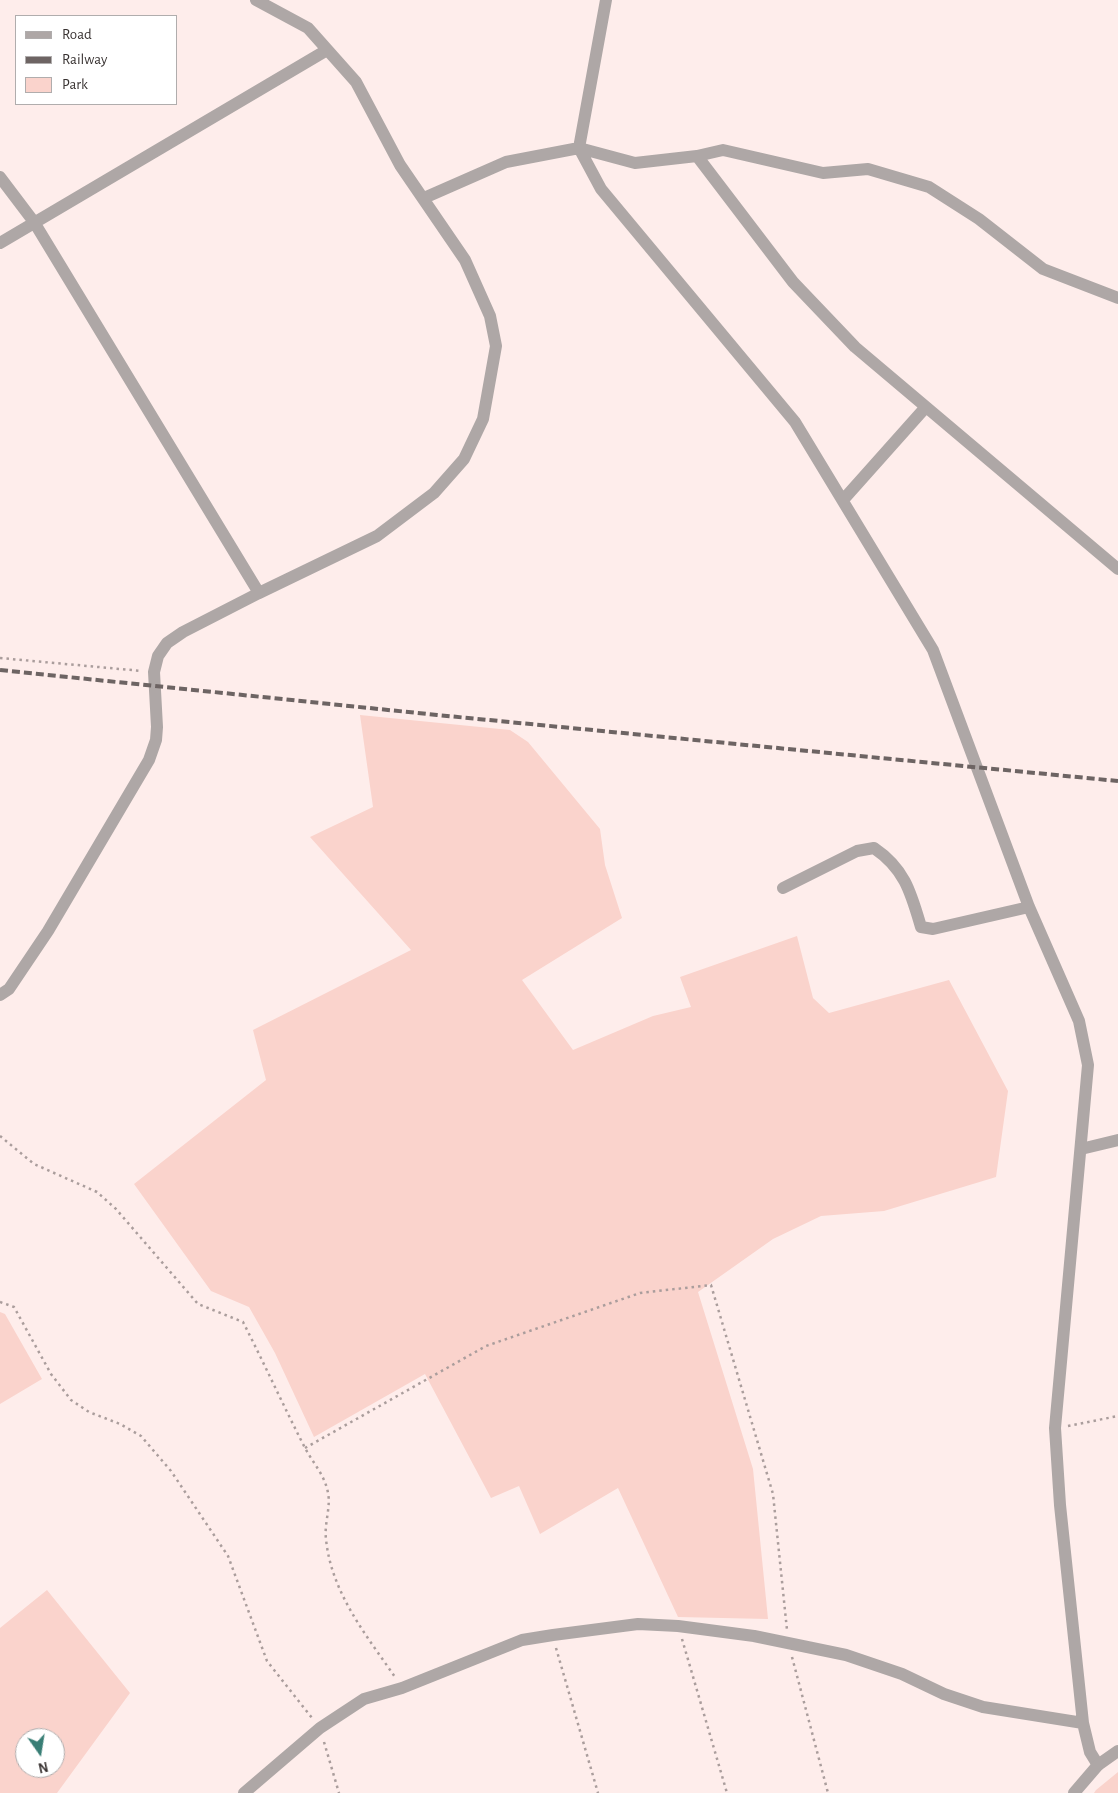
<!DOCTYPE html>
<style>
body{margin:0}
#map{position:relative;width:1118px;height:1793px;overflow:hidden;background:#feedeb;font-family:"Alegreya Sans",sans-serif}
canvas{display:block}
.legend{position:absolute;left:15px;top:15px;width:162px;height:90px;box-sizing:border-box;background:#fff;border:1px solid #b0adad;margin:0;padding:6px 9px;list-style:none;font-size:15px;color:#393332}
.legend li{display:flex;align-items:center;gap:10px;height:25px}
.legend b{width:25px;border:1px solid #b0adad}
.north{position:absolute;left:15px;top:1728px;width:50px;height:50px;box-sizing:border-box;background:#fff;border:1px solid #b0adad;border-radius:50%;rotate:167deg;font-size:14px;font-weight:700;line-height:20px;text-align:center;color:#393332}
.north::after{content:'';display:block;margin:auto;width:18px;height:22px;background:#387e75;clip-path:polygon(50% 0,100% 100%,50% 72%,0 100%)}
</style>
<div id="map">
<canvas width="1118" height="1793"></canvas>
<ul class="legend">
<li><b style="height:6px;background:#aea7a6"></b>Road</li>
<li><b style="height:6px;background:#6d6463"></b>Railway</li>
<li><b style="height:14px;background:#fad3cc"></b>Park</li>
</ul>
<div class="north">N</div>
</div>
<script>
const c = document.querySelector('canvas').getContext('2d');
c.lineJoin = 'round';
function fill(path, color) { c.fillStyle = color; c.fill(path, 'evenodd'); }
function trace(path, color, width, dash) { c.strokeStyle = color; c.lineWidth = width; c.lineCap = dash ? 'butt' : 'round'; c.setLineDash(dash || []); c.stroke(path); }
const green = new Path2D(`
 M360,715L510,730L528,742L600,829L605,865L622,918L522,980L573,1050L653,1016L691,1007L680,977L797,936L813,998L829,1013L949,980L1008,1091L996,1177L884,1211L821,1216L773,1239L698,1292L753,1469L768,1619L678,1617L618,1488L540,1534L519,1486L491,1498L425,1374L314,1437L275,1353L249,1307L211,1291L134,1184L266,1080L253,1030L411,950L310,837L373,807Z
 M0,1312L5,1314L42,1379L0,1404Z
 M47,1590L130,1693L57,1793H0V1628ZM25,1738H55V1768H25Z
 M1118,1772V1793H1094L1096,1790Z`);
const path = new Path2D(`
 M0,658L142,671
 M0,1136L34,1164L97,1192L116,1209L198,1304L243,1322C264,1363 283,1405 304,1446C312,1462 325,1475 328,1493C331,1507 324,1524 326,1539C331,1592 366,1635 395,1677
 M0,1302L14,1307L51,1374L71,1400L89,1412L120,1424L141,1436L171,1471L228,1556L267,1661L312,1718
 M1068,1426L1118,1416
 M305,1448L486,1346L640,1293L711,1285L773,1494L787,1630
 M682,1639L727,1793
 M556,1648L598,1793
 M792,1657L828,1793
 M324,1742L339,1793`);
const minor = new Path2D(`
 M606,0L579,148L601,189L795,422L933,650L1029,907L1079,1021L1088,1065L1055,1428L1060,1505L1083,1723L1090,1752L1098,1765
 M697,156L793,282L855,347L1118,569
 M0,177L34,222L259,593
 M424,198L506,162L579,148L635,163L697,156L723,150L823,173L868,169L929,187L979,219L1043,269L1118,298
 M0,243L327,50
 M843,500L925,408
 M783,888L857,851L874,848C905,869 911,893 921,927L933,929L1029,907
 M0,995L9,989L48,931L149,760L156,740L157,727L154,672L158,656L167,643L183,632L259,593L377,536L434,493L464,459L483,419L496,346L490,316L465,260L400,165L356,82L308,28L256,0
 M1081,1149L1118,1140
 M244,1793L320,1728L364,1699L402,1688L522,1640L553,1635L638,1624L678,1626L754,1636L846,1655L902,1674L944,1694L983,1707L1083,1723`);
const tertiary = new Path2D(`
 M1074,1793L1098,1765L1118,1751`);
const rail = new Path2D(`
 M0,670L437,715L1118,781`);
fill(green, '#fad3cc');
trace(path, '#aa9d9c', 2.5, [2.5, 4]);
trace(minor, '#aea7a6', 12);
trace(tertiary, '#aea7a6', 12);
trace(rail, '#6d6463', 4, [8, 4]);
</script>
